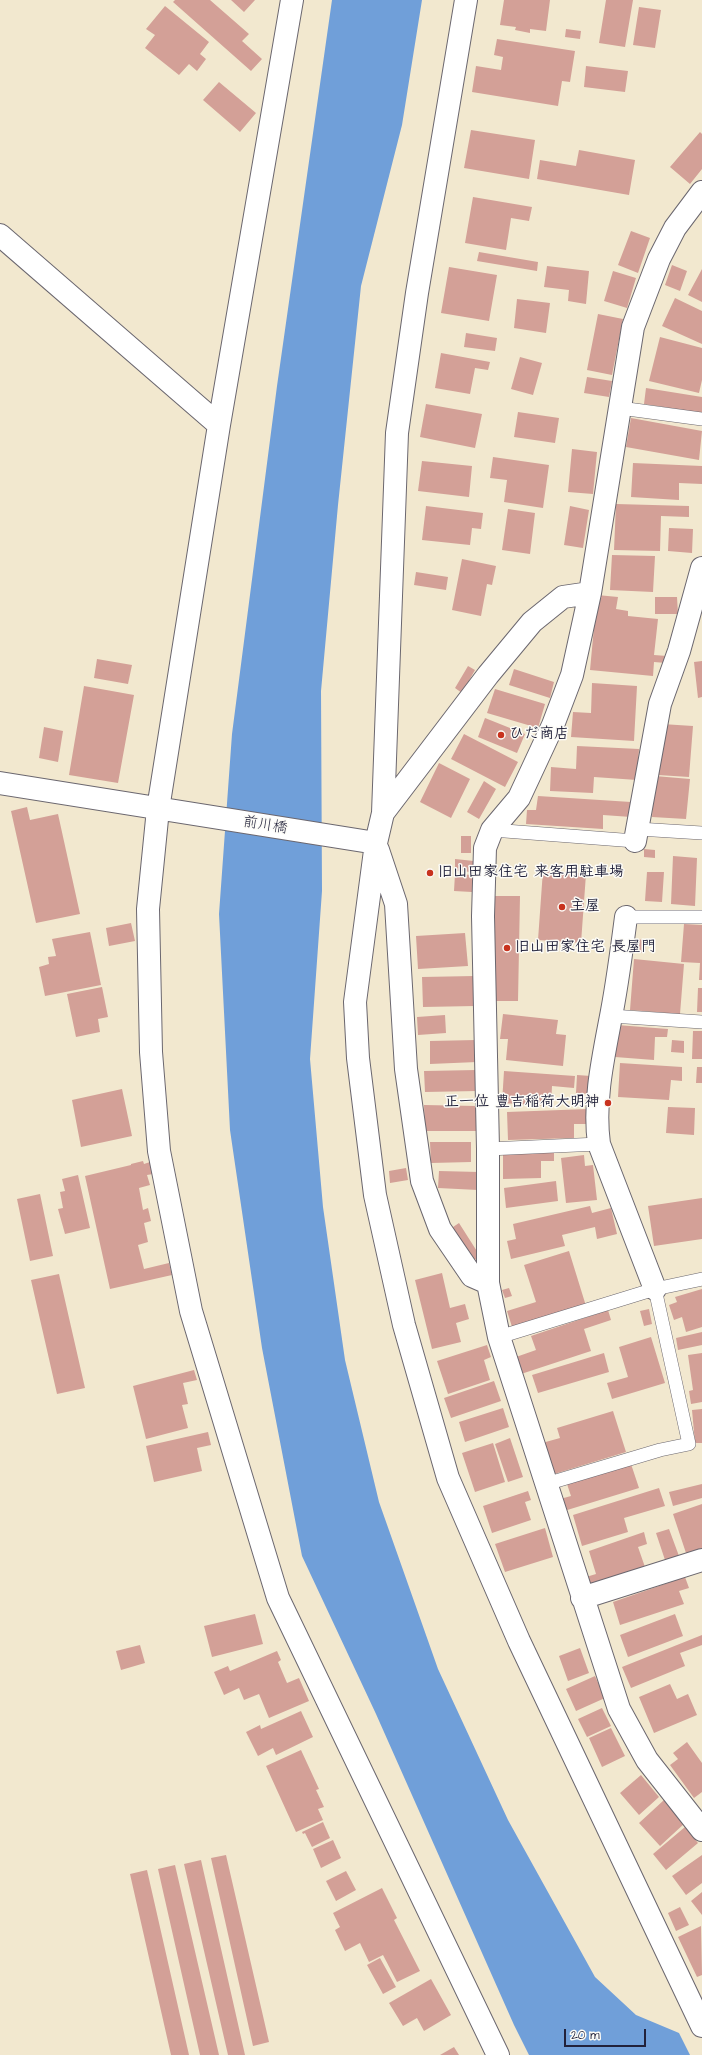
<!DOCTYPE html>
<meta charset="utf-8">
<style>
body{margin:0}
#map{position:relative;width:702px;height:2055px;overflow:hidden;background:#f2e8cf;font-family:"Architects Daughter",sans-serif}
canvas{display:block}
.scale{position:absolute;left:564px;top:2029px;width:82px;height:18px;box-sizing:border-box;border:2px solid #22223b;border-top:0;padding-left:5px;font-size:12px;line-height:14px;white-space:nowrap;color:#22223b;-webkit-text-stroke:3px #fdfcf7;paint-order:stroke}
</style>
<div id="map">
<canvas width="702" height="2055"></canvas>
<div class="scale">20 m</div>
</div>
<script>
const c = document.querySelector('canvas').getContext('2d');
c.lineJoin = 'round';
function fill(path, color) { c.fillStyle = color; c.fill(path, 'evenodd'); }
function trace(path, color, width, dash) { c.strokeStyle = color; c.lineWidth = width; c.lineCap = dash ? 'butt' : 'round'; c.setLineDash(dash || []); c.stroke(path); }
function write(font, color, halo, rows, align = 'center') {
  c.font = font + ' "Architects Daughter","Klee One",sans-serif'; c.lineWidth = 3; c.setLineDash([]); c.textBaseline = 'middle'; c.strokeStyle = halo; c.fillStyle = color; for (const [text, x, y, turn = 0] of rows) {
    c.save(); c.translate(x, y); c.rotate((+turn || 0) * Math.PI / 180); c.textAlign = isNaN(turn) ? turn : align; if (halo) c.strokeText(text, 0, 0); c.fillText(text, 0, 0); c.restore();
  }
}
const water = new Path2D(`
 M332,0H422L402,125L361,286L338,505L321,691L322,891L310,1059L323,1207L345,1360L379,1502L438,1669L508,1820L595,1977L636,2015L679,2033L690,2055H529L514,2025L376,1714L302,1556L262,1348L230,1130L219,914L232,734L277,386Z`);
const building = new Path2D(`
 M175,0H210L249,34L242,41L262,59L251,71L173,2Z
 M231,0H255L244,12Z
 M504,0H550L546,31L530,29V33L515,30L516,27L500,25Z
 M606,0H633L625,47L599,43Z
 M165,6L209,42L200,54L206,59L197,71L189,64L179,75L145,48L155,35L146,29Z
 M639,7L661,10L655,48L633,45Z
 M566,29L581,31L580,39L565,37Z
 M497,39L575,51L570,82L562,81L558,106L472,92L476,66L501,70L503,57L494,55Z
 M586,66L628,71L625,92L584,87Z
 M219,82L256,113L240,132L203,100Z
 M471,130L535,140L529,179L464,168Z
 M700,132L702,134V169L690,184L670,167Z
 M579,150L635,160L629,195L537,179L540,160L576,166Z
 M473,197L532,207L529,221L511,218L506,250L465,243Z
 M631,231L650,238L638,273L618,265Z
 M479,252L538,262L537,271L477,261Z
 M672,265L687,271L680,291L665,285Z
 M547,266L589,271L586,304L568,301L569,290L544,287Z
 M449,267L497,275L489,321L441,313Z
 M702,269V302L688,295Z
 M613,271L636,278L627,308L604,301Z
 M675,298L702,311V344L662,326Z
 M517,299L550,303L546,333L514,328Z
 M598,314L623,319L612,375L587,370Z
 M466,333L497,338L495,351L464,347Z
 M660,337L702,348V380L699,393L649,381Z
 M441,353L490,362L488,370L475,368L470,394L435,388Z
 M520,357L542,363L533,395L511,389Z
 M587,377L612,381L609,397L584,393Z
 M646,388L702,397V413L644,404Z
 M426,404L482,414L475,448L420,437Z
 M518,412L559,418L555,443L514,437Z
 M631,418L702,431L699,460L626,447Z
 M572,449L597,452L593,494L568,492Z
 M493,457L549,465L543,508L504,502L507,480L490,478Z
 M422,461L472,466L469,497L418,491Z
 M633,463L702,466V484L679,483V500L631,497Z
 M616,504L689,506V517L661,516L660,551L614,550Z
 M426,506L483,513L481,529L472,528L470,545L422,540Z
 M570,506L589,510L583,548L564,545Z
 M508,509L535,513L530,554L502,550Z
 M669,528L693,529L692,553L668,551Z
 M612,555L655,556L653,592L610,590Z
 M462,559L496,566L492,585L487,584L481,616L452,610Z
 M416,572L448,577L446,590L414,585Z
 M597,595L618,597L616,609L628,611V616L658,619L654,655L667,656L666,663L654,662L653,676L590,670Z
 M655,597H677L678,614H655Z
 M97,659L132,665L128,684L94,678Z
 M702,661V697L698,698L694,662Z
 M468,666L475,670L462,693L455,688Z
 M514,669L554,682L550,698L509,685Z
 M592,683L637,686L634,741L571,737L573,712L591,713Z
 M84,686L134,695L118,783L69,775Z
 M495,689L545,704L538,728L487,713Z
 M485,718L525,734L517,753L478,737Z
 M662,724L693,726L689,777L658,775Z
 M44,727L63,731L58,762L39,758Z
 M464,734L518,762L505,787L451,759Z
 M577,746L639,749L637,780L594,777L593,793L550,791L551,767L576,769Z
 M439,763L470,779L451,818L420,802Z
 M655,776L690,779L686,819L652,817Z
 M484,781L496,789L479,819L467,812Z
 M538,796L631,802V817L603,815V829L526,824L527,810H536Z
 M27,807L30,820L58,814L80,914L36,923L11,811Z
 M461,836H471V853H461Z
 M644,849L655,850V858L644,857Z
 M673,856L697,858L695,906L671,904Z
 M455,859L474,861L473,872L455,871Z
 M543,870L586,874L581,943L538,940Z
 M647,872H664L662,902L645,901Z
 M455,874L474,875L472,892L454,891Z
 M495,896H520L518,1001H494Z
 M131,923L135,941L109,946L106,928Z
 M684,924L702,925V980H699L700,963L681,962Z
 M90,932L101,985L45,996L39,967L49,964L48,957L56,956L52,939Z
 M465,933L468,966L418,969L416,936Z
 M634,939L646,940L645,953L632,952Z
 M634,959L684,964L680,1014L630,1010Z
 M474,976L475,1006L423,1007L422,977Z
 M102,987L108,1017L98,1019L100,1032L76,1037L67,994Z
 M698,988H702V1012H697Z
 M503,1014L558,1020L556,1034L566,1035L563,1066L506,1060L508,1039H500Z
 M445,1015L446,1033L418,1035L417,1017Z
 M617,1025L668,1029L667,1037H655L654,1060L615,1057Z
 M693,1031H702V1059H692Z
 M476,1040L477,1062L430,1064V1041Z
 M672,1040L684,1041V1053L671,1052Z
 M620,1063L682,1067V1081L671,1080L669,1100L618,1097Z
 M697,1067H702V1083H696Z
 M477,1070V1091L425,1092L424,1071Z
 M504,1071L575,1076L574,1088L552,1086L551,1106L502,1103Z
 M577,1075L591,1076L590,1094L576,1093Z
 M122,1089L132,1136L81,1147L72,1100Z
 M424,1105L476,1106V1131H425Z
 M668,1107L695,1108L694,1135L666,1133Z
 M588,1109V1124H574V1138L508,1140L507,1112Z
 M430,1142H471V1162L431,1163Z
 M554,1152V1161H541V1178L503,1179V1153Z
 M584,1155L585,1166L593,1165L597,1200L566,1203L561,1158Z
 M143,1161L144,1164L150,1162L153,1174L147,1175L150,1185L139,1188L143,1210L148,1208L151,1221L144,1223L148,1242L138,1245L144,1269L169,1263L172,1275L110,1289L85,1176L131,1165V1164Z
 M406,1168L408,1180L390,1183L389,1171Z
 M439,1171L479,1172L478,1190L438,1188Z
 M78,1175L90,1228L65,1234L58,1209L63,1208L60,1192L65,1191L62,1179Z
 M556,1181L558,1201L506,1208L504,1188Z
 M40,1194L53,1256L30,1261L17,1199Z
 M702,1198V1239L654,1246L648,1206Z
 M590,1206L592,1213L611,1208L617,1234L597,1239L595,1227L562,1235L565,1246L511,1259L507,1241L516,1239L513,1224Z
 M459,1223L480,1256L472,1262L450,1229Z
 M569,1251L586,1306L513,1330L507,1311L536,1302L524,1265Z
 M442,1273L450,1308L465,1304L469,1319L456,1323L461,1342L432,1349L415,1280Z
 M59,1274L85,1388L57,1394L31,1280Z
 M509,1288L512,1296L505,1298L502,1290Z
 M702,1289V1327L686,1332L682,1317L674,1320L669,1305L677,1302L675,1297Z
 M649,1309L652,1324L644,1326L640,1311Z
 M608,1310L611,1320L584,1329L591,1351L521,1374L516,1357L536,1350L531,1336Z
 M702,1332V1345L678,1350L676,1338Z
 M651,1337L665,1383L612,1399L607,1383L628,1377L619,1347Z
 M487,1345L491,1357L484,1360L490,1380L448,1394L437,1361Z
 M604,1353L609,1372L538,1393L532,1375Z
 M702,1353V1402L691,1404L689,1391L693,1390L688,1355Z
 M194,1370L197,1380L183,1383L188,1404L182,1405L188,1428L146,1439L133,1386Z
 M494,1381L501,1401L451,1418L444,1398Z
 M503,1408L509,1427L465,1442L459,1422Z
 M702,1409V1443H695L692,1410Z
 M613,1411L626,1452L551,1475L542,1443L560,1438L557,1428Z
 M208,1432L211,1445L197,1448L202,1471L154,1482L146,1446Z
 M510,1438L523,1477L508,1482L495,1444Z
 M493,1443L505,1482L475,1492L462,1453Z
 M631,1464L639,1488L564,1511L560,1499L571,1496L567,1484Z
 M702,1484V1498L673,1506L669,1492Z
 M659,1488L665,1506L624,1518L628,1532L582,1546L573,1515Z
 M528,1491L531,1500L525,1502L531,1520L492,1533L483,1506Z
 M702,1504V1548L686,1553L673,1514Z
 M545,1528L553,1557L505,1572L495,1544Z
 M669,1529L679,1556L665,1560L656,1533Z
 M644,1532L647,1544L638,1547L645,1567L589,1586L586,1577L596,1574L589,1551Z
 M685,1577L689,1588L679,1591L684,1604L620,1625L613,1602Z
 M255,1614L263,1644L212,1657L204,1626Z
 M675,1614L683,1636L628,1657L620,1635Z
 M702,1635V1645L680,1653L685,1666L631,1688L622,1667Z
 M140,1645L145,1663L121,1670L116,1651Z
 M580,1648L589,1673L568,1681L559,1656Z
 M277,1651L281,1660L278,1662L287,1683L299,1678L309,1701L269,1718L259,1694L244,1700L239,1688L224,1695L214,1672L228,1666L230,1671Z
 M595,1676L605,1698L576,1711L566,1689Z
 M670,1684L677,1699L688,1694L697,1715L654,1733L639,1697Z
 M602,1708L611,1726L587,1737L578,1719Z
 M301,1711L313,1737L276,1755L273,1748L258,1756L246,1732L260,1725L261,1729Z
 M611,1728L625,1756L602,1767L589,1738Z
 M687,1742L702,1763V1792L694,1798L670,1765L678,1759L673,1753Z
 M301,1750L319,1789L316,1790L324,1807L318,1809L323,1820L296,1832L266,1766Z
 M641,1775L659,1797L639,1815L620,1793Z
 M664,1800L685,1823L660,1846L639,1823Z
 M323,1822L330,1838L312,1847L305,1833L303,1834L302,1832Z
 M685,1827L698,1843L666,1870L653,1854Z
 M333,1840L341,1858L321,1868L313,1849Z
 M226,1855L269,2042L253,2046L211,1858Z
 M702,1855V1883L686,1895L672,1876Z
 M201,1860L245,2055H228L184,1864Z
 M175,1865L219,2055H200L158,1869Z
 M147,1870L189,2055H171L130,1874Z
 M346,1871L356,1890L336,1901L326,1881Z
 M382,1888L397,1918L394,1920L420,1971L397,1982L383,1955L369,1962L360,1943L345,1951L335,1930L340,1927L333,1913Z
 M702,1892V1915L691,1901Z
 M680,1907L689,1925L676,1931L668,1913Z
 M701,1926L702,1975L697,1977L678,1937Z
 M380,1958L396,1987L383,1994L367,1965Z
 M431,1979L451,2015L424,2031L417,2018L403,2026L389,2003Z
 M454,2047L459,2055H440Z`);
const service = new Path2D(`
 M620,408L702,419
 M638,829L702,833
 M492,830L635,841
 M626,917H702
 M611,1016L702,1022
 M488,1149L599,1144
 M499,1337L655,1289L702,1279
 M546,1484L660,1450L689,1444L655,1289`);
const minor = new Path2D(`
 M292,0L219,425L158,809L148,909L151,1052L159,1151L191,1311L278,1598L498,2055
 M466,0L417,293L397,433L383,813L376,843L355,1002L358,1058L375,1195L404,1325L448,1478L519,1641L702,2026
 M702,192L675,228L659,259L633,327L590,593L572,675L553,725L519,798L492,830L485,848L483,916L488,1149V1283L499,1337L619,1709L647,1760L702,1830
 M0,235L219,425
 M0,783L376,843
 M383,813L488,675L532,622L563,597L590,593
 M635,841L660,704L679,651L702,568
 M378,850L396,904L406,1069L422,1181L440,1229L472,1276L488,1283
 M626,917C622,948 618,979 612,1011C604,1054 593,1100 599,1144L655,1289
 M582,1598L702,1560`);
const markers = [
 [501,735,4,"#c8321e"],
 [430,873,4,"#c8321e"],
 [562,907,4,"#c8321e"],
 [507,948,4,"#c8321e"],
 [608,1103,4,"#c8321e"]
];
const poiNames = [
 ["ひだ商店",509,735],
 ["旧山田家住宅 来客用駐車場",438,873],
 ["主屋",570,907],
 ["旧山田家住宅 長屋門",515,948],
 ["正一位 豊吉稲荷大明神",600,1103,"right"]
];
const streetNames = [
 ["前川橋",265,826,9]
];
fill(water, '#709fd9');
fill(building, '#d3a097');
trace(service, '#6b676f', 14);
trace(minor, '#6b676f', 24);
trace(service, '#fff', 13);
trace(minor, '#fff', 22);
for (const [x, y, r, color] of markers) { const dot = new Path2D(); dot.arc(x, y, r, 0, 2 * Math.PI); c.fillStyle = color; c.fill(dot); trace(dot, '#fdfcf7', 1.5); }
write('bold 15px', '#22223b', '#fdfcf7', poiNames, 'left');
write('15px', '#22223b', '#fdfcf7', streetNames);
</script>
